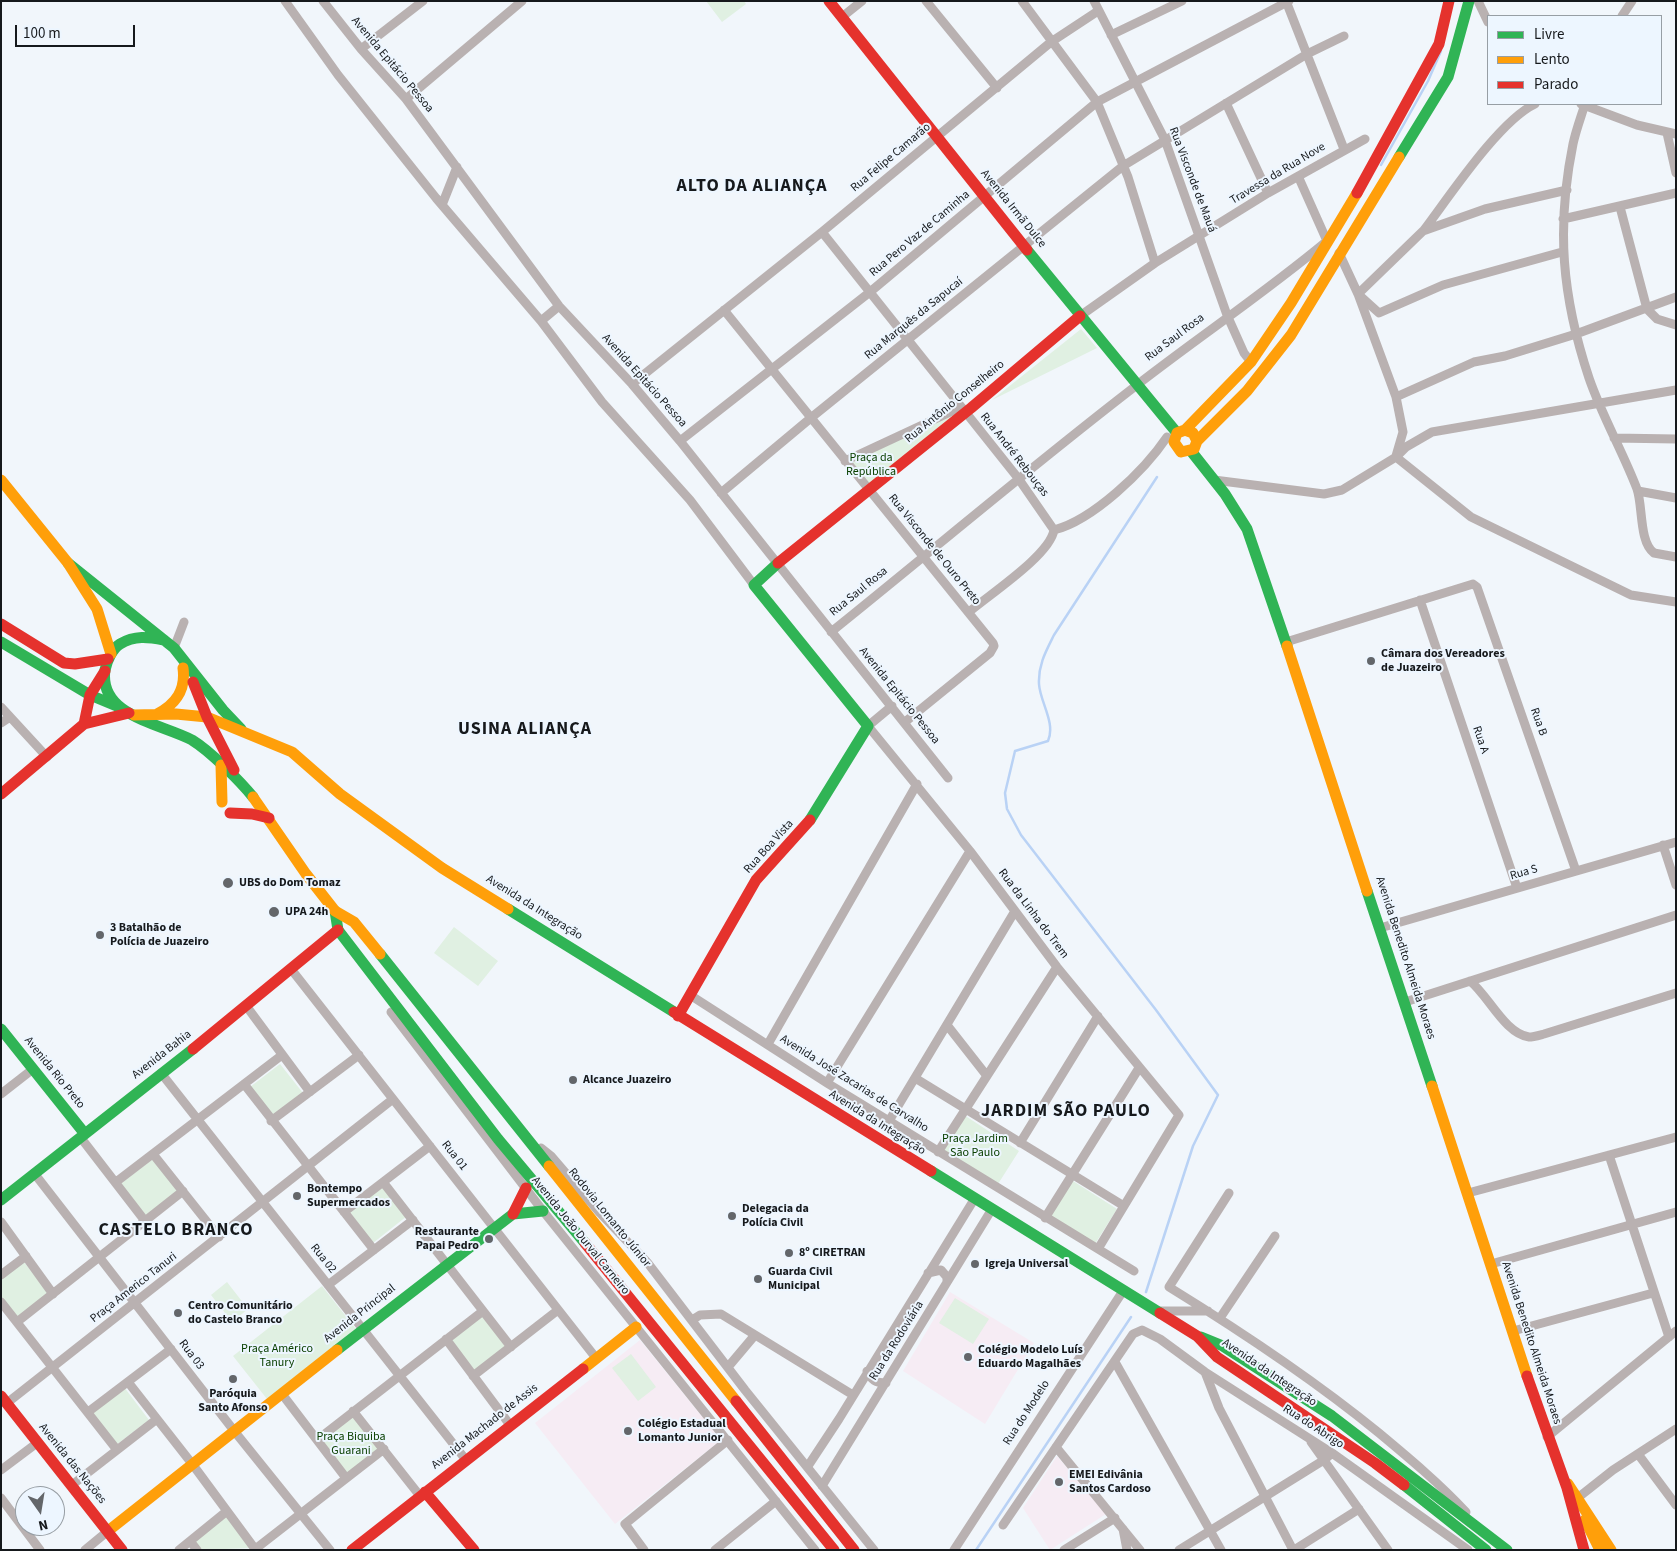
<!DOCTYPE html>
<meta charset="utf-8">
<style>
body{margin:0}
#map{position:relative;width:1677px;height:1551px;overflow:hidden;background:#f1f6fb;font-family:"Source Sans 3",sans-serif}
canvas{display:block}
.frame{position:absolute;inset:0;border:2px solid #16191c;pointer-events:none}
.legend{position:absolute;left:1487px;top:15px;width:175px;height:90px;box-sizing:border-box;background:#edf6ff;border:1px solid #979ea4;margin:0;padding:6px 9px;list-style:none;font-size:15px;color:#16191c}
.legend li{display:flex;align-items:center;gap:10px;height:25px}
.legend b{width:25px;border:1px solid #979ea4}
.north{position:absolute;left:15px;top:1486px;width:50px;height:50px;box-sizing:border-box;background:#edf6ff;border:1px solid #979ea4;border-radius:50%;rotate:167deg;font-size:14px;font-weight:700;line-height:20px;text-align:center;color:#16191c}
.north::after{content:'';display:block;margin:auto;width:18px;height:22px;background:#63666a;clip-path:polygon(50% 0,100% 100%,50% 72%,0 100%)}
.scale{position:absolute;left:15px;top:25px;width:120px;height:22px;box-sizing:border-box;border:2px solid #16191c;border-top:0;padding-left:6px;font-size:15px;line-height:18px;white-space:nowrap;color:#16191c;-webkit-text-stroke:4px #edf6ff;paint-order:stroke}
</style>
<div id="map">
<canvas width="1677" height="1551"></canvas>
<div class="frame"></div>
<ul class="legend">
<li><b style="height:6px;background:#30b455"></b>Livre</li>
<li><b style="height:6px;background:#ff9f0a"></b>Lento</li>
<li><b style="height:6px;background:#e5322d"></b>Parado</li>
</ul>
<div class="north">N</div>
<div class="scale">100 m</div>
</div>
<script>
const c = document.querySelector('canvas').getContext('2d');
c.lineJoin = 'round';
function fill(path, color) { c.fillStyle = color; c.fill(path, 'evenodd'); }
function trace(path, color, width, dash) { c.strokeStyle = color; c.lineWidth = width; c.lineCap = dash ? 'butt' : 'round'; c.setLineDash(dash || []); c.stroke(path); }
function write(font, color, halo, rows, align = 'center') {
  c.font = font + ' "Source Sans 3",sans-serif'; c.lineWidth = 4; c.setLineDash([]); c.textBaseline = 'middle'; c.strokeStyle = halo; c.fillStyle = color; for (const [text, x, y, turn = 0] of rows) {
    c.save(); c.translate(x, y); c.rotate((+turn || 0) * Math.PI / 180); c.textAlign = isNaN(turn) ? turn : align; if (halo) c.strokeText(text, 0, 0); c.fillText(text, 0, 0); c.restore();
  }
}
const education = new Path2D(`
 M950,1292L1034,1343L985,1424L903,1371Z
 M640,1340L721,1440L615,1524L535,1423Z
 M1057,1456L1106,1514L1050,1550L1023,1508Z`);
const green = new Path2D(`
 M706,1H744L746,4L722,22Z
 M1081,329L1097,348L992,400Z
 M959,411L869,484L850,461Z
 M454,927L498,961L478,986L434,953Z
 M280,1064L303,1093L273,1116L250,1087Z
 M964,1115L1019,1151L998,1184L942,1150Z
 M153,1159L179,1192L145,1218L119,1185Z
 M1073,1181L1117,1209L1095,1244L1050,1216Z
 M382,1185L407,1216L373,1243L349,1211Z
 M24,1262L49,1294L17,1319L1,1298V1279Z
 M227,1282L248,1309L232,1322L211,1295Z
 M322,1286L356,1329L267,1399L233,1356Z
 M955,1298L989,1319L973,1344L939,1323Z
 M481,1313L507,1347L475,1371L449,1338Z
 M631,1354L656,1387L638,1401L612,1368Z
 M124,1387L149,1420L116,1445L91,1413Z
 M354,1414L381,1447L347,1473L321,1441Z
 M227,1515L252,1548L198,1550L192,1542Z`);
const stream = new Path2D(`
 M1381,165L1428,81L1441,51
 M1146,1292L1193,1146L1218,1095L1156,1010L1021,835L1007,809L1005,793L1015,751L1048,741C1056,723 1040,702 1039,684C1038,665 1046,651 1054,635L1157,477
 M976,1550L1131,1317`);
const street = new Path2D(`
 M285,1L338,75L436,198L541,321L602,402L690,500L754,585
 M323,1L361,49L406,99L559,306L632,384L680,441L948,778
 M926,1L997,88
 M1022,1L1097,102L1128,177L1155,263
 M1094,1L1165,140L1227,315L1244,353L1251,362
 M1286,1L1344,149
 M1478,1L1488,22
 M1622,16L1632,1
 M842,17L862,1
 M1111,35L1182,1
 M361,49L423,1
 M406,99L522,1
 M1226,103L1268,193
 M1581,104L1637,125L1676,134
 M1585,104C1581,117 1576,130 1573,144C1556,228 1562,297 1589,378C1602,416 1623,452 1637,489C1643,506 1639,542 1654,553L1676,557
 M1667,133L1676,173
 M1567,190L1485,209L1423,231L1358,294L1396,397L1474,362L1505,356L1576,334L1676,297
 M442,205L457,167
 M1620,207L1647,309L1657,319L1676,325
 M1563,219L1676,193
 M1424,230C1449,197 1499,121 1535,104
 M822,232L1018,478L1054,530
 M1339,253L1358,294L1379,313L1443,285L1562,252
 M724,310L993,643L994,646L990,653L905,722
 M1080,316L1155,263L1268,193L1365,139
 M541,321L559,306
 M632,384L822,232L1051,42L1098,11
 M1614,438L1676,439
 M680,441L870,292L1097,102L1289,1
 M1396,456L1403,432L1396,397
 M1396,457L1406,447L1432,432L1676,390
 M845,461L961,407
 M1214,480L1324,494L1342,490L1396,457L1471,517L1631,595L1676,602
 M1638,491L1676,498
 M721,493L812,417L1123,166L1307,54L1344,36
 M1420,600L1517,888
 M969,612C990,594 1050,555 1054,530C1093,520 1144,471 1167,437
 M831,632C933,550 1033,465 1137,385C1200,336 1266,292 1327,241L1298,176
 M1286,642L1473,584L1477,587L1576,871
 M174,648L184,622
 M892,706L868,726L970,851L1057,967L1179,1115L1098,1249
 M1,707L47,757
 M1,723L10,717
 M1663,845L1676,885
 M1380,928L1676,842
 M291,969L596,1358
 M1470,981C1488,995 1505,1034 1529,1037C1533,1037 1540,1035 1544,1034L1676,993
 M690,995L827,1083L1134,1271
 M1405,1002L1676,915
 M247,1007L310,1092
 M391,1012L543,1211L815,1550
 M947,1025L987,1076
 M768,1044L917,784
 M161,1073L466,1460
 M915,1078L1124,1206
 M827,1083L970,851
 M244,1084L374,1250
 M1,1094L33,1069
 M271,1121L359,1055
 M889,1121L1015,911
 M81,1138L145,1221
 M1020,1143L1098,1016
 M541,1148L551,1156L600,1213L647,1262L745,1390L874,1550
 M938,1152L1057,967
 M153,1154L219,1237
 M1609,1155L1669,1337
 M34,1173L235,1432L330,1550
 M116,1182L282,1055
 M383,1182L511,1347
 M1229,1193L1169,1287C1242,1332 1313,1379 1379,1433C1409,1458 1439,1483 1466,1512
 M1468,1193L1676,1137
 M344,1212L430,1146
 M1045,1218L1139,1068
 M1,1222L53,1294
 M1491,1264L1676,1212
 M928,1273L941,1270L947,1277V1282
 M1,1275L26,1256
 M328,1285L413,1220
 M1,1302L117,1450
 M1161,1311H1208
 M1220,1318L1275,1236
 M692,1320L700,1315L721,1314L853,1395
 M17,1322L183,1191
 M1513,1331L1653,1293
 M446,1339L510,1425
 M1115,1362L1221,1550
 M728,1367L755,1335
 M867,1371C871,1380 876,1383 886,1383
 M1205,1372L1219,1408L1293,1550
 M473,1376L558,1310
 M128,1382L193,1465L255,1549
 M282,1394L346,1478
 M7,1403L393,1099
 M353,1411L420,1496
 M88,1412L171,1349
 M1547,1437L1676,1331
 M317,1440L483,1311
 M1311,1442L1388,1550
 M1056,1447L1140,1550
 M1638,1454L1676,1505
 M808,1466L839,1419L975,1198
 M1,1470L37,1443
 M72,1485L157,1419
 M822,1486L992,1209
 M1,1498L40,1550
 M1575,1500L1613,1470L1676,1429
 M1003,1525L1133,1334L1142,1330L1160,1339L1205,1372L1332,1453L1468,1550
 M1123,1529L1127,1550
 M190,1541L197,1550
 M85,1550L108,1531
 M179,1550L227,1511
 M254,1550L384,1449
 M644,1550L625,1524L728,1440
 M715,1550L776,1501
 M954,1550L1123,1291
 M1064,1550L1115,1518
 M1179,1550L1324,1460L1332,1453
 M1294,1550L1359,1509`);
const fast = new Path2D(`
 M1399,157L1448,77L1469,1
 M1027,250L1177,433
 M1191,451L1225,494L1247,529L1287,646
 M68,563L174,648L223,710L241,729
 M778,563L754,585L868,726L810,820
 M164,640C148,637 135,635 120,644C112,649 107,661 105,670C98,716 162,724 192,740C210,751 240,781 253,797
 M1,642L90,695L119,707
 M1367,891L1432,1086
 M508,909L674,1012
 M335,911L338,930L498,1139L585,1243
 M380,954L549,1166
 M1,1029L85,1134
 M931,1171L1160,1313
 M1,1200L193,1049
 M1201,1337L1223,1346L1332,1416L1507,1550
 M337,1350L513,1214L543,1211
 M1404,1485L1486,1550`);
const slow = new Path2D(`
 M1185,430L1251,362L1291,303L1357,193
 M1197,441L1193,433L1185,430L1177,433L1174,442L1181,452L1194,449L1197,441L1247,391L1291,335L1399,157
 M1,480L68,563L97,609L111,654
 M1287,646L1367,891
 M157,714C176,704 186,690 183,668
 M134,715L176,714L207,717L292,752L340,794L442,868L508,909
 M221,765L222,802
 M253,797L306,874L335,911L354,922L380,954
 M1432,1086L1527,1376
 M549,1166L736,1401
 M583,1369L636,1327
 M1568,1484L1611,1550
 M1585,1520L1600,1550
 M108,1531L337,1350`);
const jam = new Path2D(`
 M829,1L1027,250
 M1357,193L1439,44L1449,1
 M778,563L971,408L1080,316
 M1,624L64,663L75,664L108,659
 M193,682L207,717L234,770
 M84,724L90,695L105,671
 M1,794L84,724L129,713
 M230,813L252,814L269,818
 M674,1012L931,1171
 M678,1016L756,880L810,820
 M193,1049L338,930
 M513,1214L526,1188
 M585,1243L834,1550
 M1160,1313L1197,1336L1217,1357L1375,1463L1404,1485
 M1527,1376L1567,1488L1584,1550
 M1,1396L122,1550
 M736,1401L854,1550
 M425,1492L474,1550
 M352,1550L583,1369`);
const markers = [
 [1371,661,5,"#63666a"],
 [228,883,6,"#63666a"],
 [274,912,6,"#63666a"],
 [100,935,5,"#63666a"],
 [573,1080,5,"#63666a"],
 [297,1196,5,"#63666a"],
 [732,1216,5,"#63666a"],
 [489,1239,5,"#63666a"],
 [789,1253,5,"#63666a"],
 [975,1264,5,"#63666a"],
 [758,1279,5,"#63666a"],
 [178,1313,5,"#63666a"],
 [968,1357,5,"#63666a"],
 [233,1379,5,"#63666a"],
 [628,1431,5,"#63666a"],
 [1059,1482,5,"#63666a"]
];
const streetNames = [
 ["Avenida Epitácio Pessoa",392,65,50],
 ["Rua Felipe Camarão",891,158,-40],
 ["Travessa da Rua Nove",1278,174,-31],
 ["Rua Visconde de Mauá",1192,180,69],
 ["Avenida Irmã Dulce",1013,209,51],
 ["Rua Pero Vaz de Caminha",920,234,-40],
 ["Rua Marquês da Sapucaí",914,319,-39],
 ["Rua Saul Rosa",1175,338,-37],
 ["Avenida Epitácio Pessoa",644,381,48],
 ["Rua Antônio Conselheiro",955,402,-39],
 ["Rua André Rebouças",1014,455,52],
 ["Rua Visconde de Ouro Preto",934,550,51],
 ["Rua Saul Rosa",859,592,-39],
 ["Avenida Epitácio Pessoa",899,696,51],
 ["Rua B",1538,722,71],
 ["Rua A",1480,740,71],
 ["Rua Boa Vista",769,847,-48],
 ["Rua S",1524,873,-16],
 ["Avenida da Integração",534,908,32],
 ["Rua da Linha do Trem",1033,914,53],
 ["Avenida Benedito Almeida Moraes",1405,958,72],
 ["Avenida Bahia",162,1055,-38],
 ["Avenida Rio Preto",54,1073,51],
 ["Avenida José Zacarias de Carvalho",854,1084,32],
 ["Avenida da Integração",877,1123,32],
 ["Rua 01",454,1156,52],
 ["Rodovia Lomanto Júnior",609,1218,51],
 ["Avenida João Durval Carneiro",580,1236,51],
 ["Rua 02",323,1259,51],
 ["Praça Americo Tanuri",134,1288,-38],
 ["Avenida Principal",360,1314,-38],
 ["Rua da Rodoviária",897,1341,-58],
 ["Avenida Benedito Almeida Moraes",1531,1343,72],
 ["Rua 03",191,1355,53],
 ["Avenida da Integração",1269,1373,34],
 ["Rua do Modelo",1027,1413,-57],
 ["Avenida Machado de Assis",485,1427,-38],
 ["Rua do Abrigo",1313,1427,33],
 ["Avenida das Nações",72,1464,51]
];
const parkNames = [
 ["Praça da",871,458],
 ["República",871,472],
 ["Praça Jardim",975,1139],
 ["São Paulo",975,1153],
 ["Praça Américo",277,1349],
 ["Tanury",277,1363],
 ["Praça Biquiba",351,1437],
 ["Guarani",351,1451]
];
const poiNames = [
 ["Câmara dos Vereadores",1381,654],
 ["de Juazeiro",1381,668],
 ["UBS do Dom Tomaz",239,883],
 ["UPA 24h",285,912],
 ["3 Batalhão de",110,928],
 ["Polícia de Juazeiro",110,942],
 ["Alcance Juazeiro",583,1080],
 ["Bontempo",307,1189],
 ["Supermercados",307,1203],
 ["Delegacia da",742,1209],
 ["Polícia Civil",742,1223],
 ["Restaurante",479,1232,"right"],
 ["Papai Pedro",479,1246,"right"],
 ["8º CIRETRAN",799,1253],
 ["Igreja Universal",985,1264],
 ["Guarda Civil",768,1272],
 ["Municipal",768,1286],
 ["Centro Comunitário",188,1306],
 ["do Castelo Branco",188,1320],
 ["Colégio Modelo Luís",978,1350],
 ["Eduardo Magalhães",978,1364],
 ["Paróquia",233,1394,"center"],
 ["Santo Afonso",233,1408,"center"],
 ["Colégio Estadual",638,1424],
 ["Lomanto Junior",638,1438],
 ["EMEI Edivânia",1069,1475],
 ["Santos Cardoso",1069,1489]
];
const districtNames = [
 ["ALTO DA ALIANÇA",752,187],
 ["USINA ALIANÇA",525,730],
 ["JARDIM SÃO PAULO",1066,1112],
 ["CASTELO BRANCO",176,1231]
];
fill(education, '#f6ecf4');
fill(green, '#e0f0e2');
trace(stream, '#b9d2f5', 2.5);
trace(street, '#b9b1b1', 9);
trace(fast, '#30b455', 11);
trace(slow, '#ff9f0a', 11);
trace(jam, '#e5322d', 11);
for (const [x, y, r, color] of markers) { const dot = new Path2D(); dot.arc(x, y, r, 0, 2 * Math.PI); c.fillStyle = color; c.fill(dot); trace(dot, '#edf6ff', 2); }
write('12px', '#16191c', '#edf6ff', streetNames);
write('12px', '#0a4000', '#edf6ff', parkNames);
write('bold 12px', '#16191c', '#edf6ff', poiNames, 'left');
c.letterSpacing = '1px';
write('bold 18px', '#16191c', '#edf6ff', districtNames);
c.letterSpacing = '0px';
</script>
